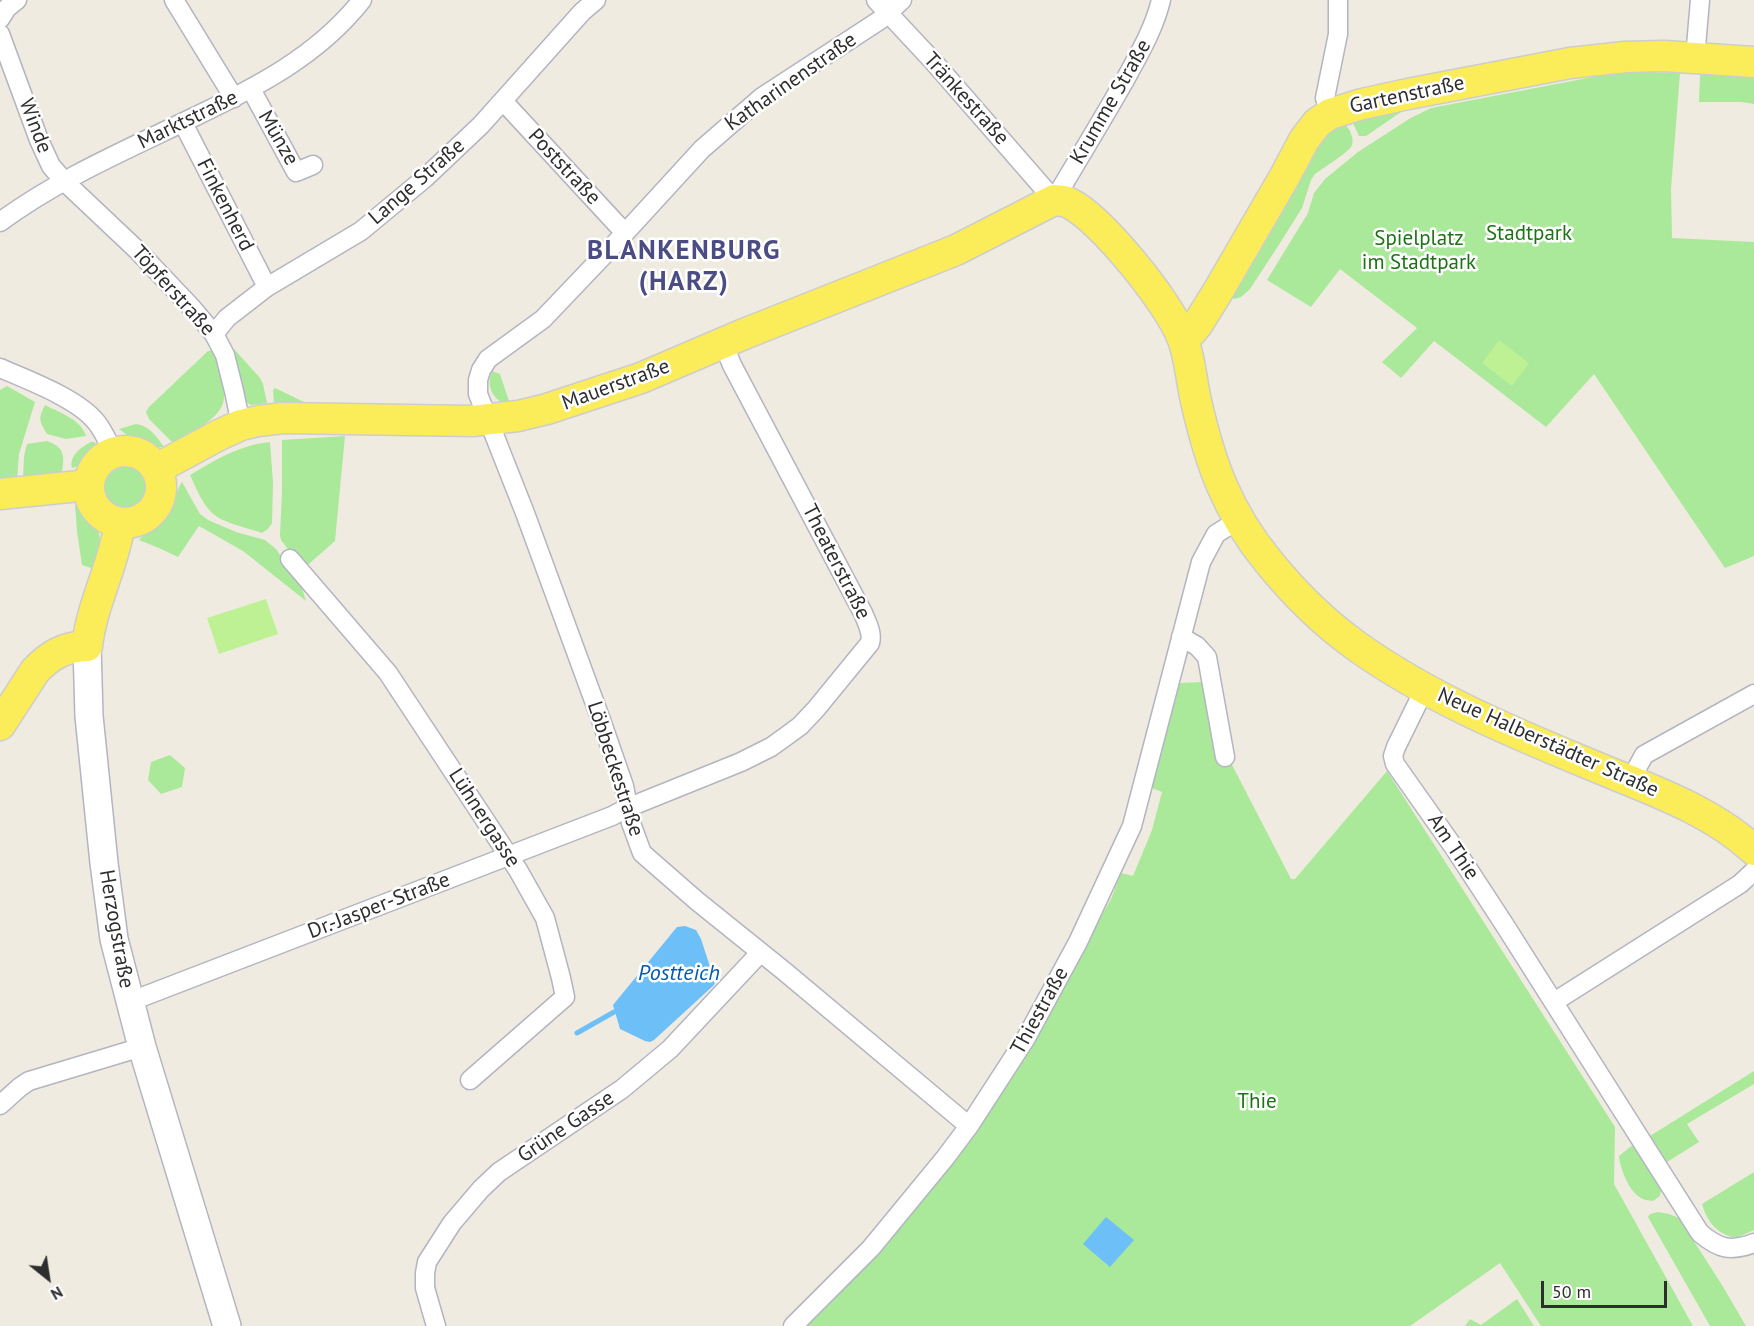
<!DOCTYPE html>
<meta charset="utf-8">
<style>
body{margin:0}
#map{position:relative;width:1754px;height:1326px;overflow:hidden;background:#f0ebe0;font-family:"PT Sans",sans-serif}
canvas{display:block}
.north{position:absolute;left:18px;top:1248px;width:60px;height:60px;-webkit-text-stroke:4px #fff;paint-order:stroke;rotate:150deg;font-size:16px;font-weight:700;line-height:24px;text-align:center;color:#2e2e2e}
.north::after{content:'';display:block;margin:auto;width:21px;height:27px;background:#2e2e2e;clip-path:polygon(50% 0,100% 100%,50% 72%,0 100%)}
.scale{position:absolute;left:1541px;top:1281px;width:126px;height:27px;box-sizing:border-box;border:3px solid #2e2e2e;border-top:0;padding-left:8px;font-size:18px;line-height:21px;white-space:nowrap;color:#2e2e2e;-webkit-text-stroke:4px #fff;paint-order:stroke}
</style>
<div id="map">
<canvas width="1754" height="1326"></canvas>
<div class="north">N</div>
<div class="scale">50 m</div>
</div>
<script>
const c = document.querySelector('canvas').getContext('2d');
c.lineJoin = 'round';
function fill(path, color) { c.fillStyle = color; c.fill(path, 'evenodd'); }
function trace(path, color, width, dash) { c.strokeStyle = color; c.lineWidth = width; c.lineCap = dash ? 'butt' : 'round'; c.setLineDash(dash || []); c.stroke(path); }
function write(font, color, halo, rows, align = 'center') {
  c.font = font + ' "PT Sans",sans-serif'; c.lineWidth = 5; c.setLineDash([]); c.textBaseline = 'middle'; c.strokeStyle = halo; c.fillStyle = color; for (const [text, x, y, turn = 0] of rows) {
    c.save(); c.translate(x, y); c.rotate((+turn || 0) * Math.PI / 180); c.textAlign = isNaN(turn) ? turn : align; if (halo) c.strokeText(text, 0, 0); c.fillText(text, 0, 0); c.restore();
  }
}
const green = new Path2D(`
 M1637,72L1680,73L1671,189L1672,238L1754,242V556L1725,568L1594,374L1546,427L1434,341L1401,378L1382,362L1417,328L1340,269L1311,307L1267,280L1308,213L1314,193L1325,179L1358,152L1409,119L1431,108L1598,76Z
 M1700,74L1754,78V104L1741,102H1699Z
 M1402,104L1404,110L1366,136H1359L1352,121Z
 M1342,122C1349,126 1356,140 1351,147C1347,153 1322,169 1315,174L1311,180L1302,208L1280,243L1250,289L1241,297L1234,299L1231,296L1320,137Z
 M234,349L260,378L263,384L267,403L251,405L244,401Z
 M214,350C236,411 224,412 174,444L149,419L146,412L149,407L208,351Z
 M492,371L500,374L511,407C494,401 485,388 492,371Z
 M7,386L35,402L19,454L17,480L0,482V390Z
 M275,388L306,403H274L273,390Z
 M45,405C60,413 81,419 86,436L66,439L47,434C39,420 38,419 45,405Z
 M136,424C150,426 156,436 164,447H147L127,435L119,429Z
 M345,436L335,541L303,569L281,540L280,535L282,491V440Z
 M47,441C64,447 65,455 62,472L23,479L24,456L27,444Z
 M91,442H95C96,456 85,465 72,468C69,456 81,447 91,442Z
 M270,442L273,483L272,523L268,529L262,533C248,528 223,523 212,513C202,503 196,488 190,475C215,460 240,445 270,442Z
 M123,465C168,467 137,529 110,501C97,487 107,470 123,465Z
 M182,482L200,514L208,520L236,532L265,540L276,549L301,585L306,601L243,551L199,526L178,557L159,548L139,540C147,531 158,527 165,518C174,507 174,494 182,482Z
 M75,505C95,512 107,542 97,561C96,563 93,565 91,568L82,565L77,531Z
 M1203,682L1230,761L1291,879H1295L1387,771L1615,1127L1614,1184L1693,1326H1541L1500,1263L1410,1326H802L1029,1045L1111,899L1121,873L1133,876L1152,830L1162,792L1152,788L1180,683Z
 M170,755L185,768L182,787L161,794L148,780L151,762Z
 M1754,1071V1084L1687,1124L1699,1142L1667,1162L1650,1136Z
 M1635,1143L1662,1186L1660,1196L1653,1201C1652,1201 1644,1200 1643,1199C1630,1194 1620,1169 1619,1156Z
 M1754,1172V1230L1736,1238C1717,1234 1707,1222 1702,1204Z
 M1658,1212L1669,1214L1679,1218L1722,1285L1746,1326H1710L1648,1217L1650,1214Z
 M1517,1299L1534,1326H1465L1470,1319L1481,1325Z`);
const pitch = new Path2D(`
 M1499,340L1529,363L1512,386L1482,363Z
 M266,599L278,634L219,654L207,618Z`);
const water = new Path2D(`
 M685,926L696,930L701,939L715,982L714,985L654,1040L650,1042L645,1041L620,1029L613,1005L677,927Z
 M1106,1217L1134,1240L1110,1267L1083,1244Z`);
const stream = new Path2D(`
 M577,1033L614,1012`);
const street = new Path2D(`
 M174,0L234,98
 M876,0L932,60L1054,200C1078,160 1102,120 1125,80C1139,54 1154,29 1161,0
 M902,0L880,20L762,97L702,149L625,233L543,319L488,359L481,370L478,380V394L525,513L601,720L624,786L631,823L642,853L697,901L784,971L969,1126
 M0,19L7,8L17,0
 M0,34L39,140L51,166L64,181L137,250L192,308L214,334L225,355L234,391L241,425
 M1695,58L1700,0
 M251,89L296,172L313,165
 M503,101L625,233
 M1330,114L1325,98L1338,34V0
 M183,123L267,287
 M0,222C58,179 126,150 192,118C255,88 318,56 362,0
 M214,334L227,318L267,287L361,231L425,178L481,125L582,12L596,0
 M0,368C28,380 79,399 97,423C104,432 108,442 113,452
 M290,559L388,673L518,870L545,918L561,978L565,997L470,1080
 M1181,637L1197,646L1207,657L1225,757
 M1425,688L1396,747L1393,756L1395,764L1455,849L1504,924L1700,1233C1719,1249 1730,1252 1754,1243
 M1630,781L1644,755L1754,694
 M129,1002L612,816L627,808L741,762L771,747L785,737L800,726L816,709L870,643C873,633 867,623 863,613L732,365L723,343
 M1554,1002L1740,884L1754,871
 M0,1105L20,1087L29,1081L142,1047
 M436,1326L425,1288V1273L427,1262L452,1223L481,1189L499,1172L622,1089L670,1049L760,953
 M793,1326L871,1248L945,1158L969,1126L1026,1038L1078,942L1132,826L1201,562L1216,534L1238,520`);
const secondary = new Path2D(`
 M87,646L89,716L104,863L114,939L142,1047L227,1326`);
const primary = new Path2D(`
 M1182,337L1191,332L1197,325L1217,293L1285,176L1304,140L1317,123L1330,114L1362,104L1408,94L1570,63L1625,57L1664,56L1754,62
 M89 487a36 36 0 1 1 72 0a36 36 0 1 1-72 0Z
 M156,469L219,435L241,425L258,421L283,418L472,421L518,416L547,409L641,378L744,334L956,250L1054,200C1059,201 1064,200 1069,203C1101,218 1169,303 1182,337C1190,356 1191,380 1196,401C1210,463 1227,511 1268,561C1293,592 1322,621 1355,645C1426,696 1509,731 1589,764C1646,788 1708,808 1754,850
 M0,494L89,485
 M0,725L35,671C50,655 64,647 87,646C92,603 114,565 120,523`);
const streetNames = [
 ["Katharinenstraße",791,82,-35],
 ["Gartenstraße",1407,95,-12],
 ["Tränkestraße",966,99,48],
 ["Krumme Straße",1111,102,-60],
 ["Marktstraße",188,120,-26],
 ["Winde",35,126,69],
 ["Münze",278,138,60],
 ["Poststraße",564,167,47],
 ["Lange Straße",417,182,-41],
 ["Finkenherd",225,205,63],
 ["Töpferstraße",173,291,48],
 ["Mauerstraße",616,385,-20],
 ["Theaterstraße",836,562,63],
 ["Neue Halberstädter Straße",1548,743,24],
 ["Löbbeckestraße",615,769,72],
 ["Lühnergasse",484,818,57],
 ["Am Thie",1453,847,56],
 ["Dr.-Jasper-Straße",379,906,-21],
 ["Herzogstraße",116,929,80],
 ["Thiestraße",1040,1011,-61],
 ["Grüne Gasse",566,1127,-34]
];
const parkNames = [
 ["Stadtpark",1529,234],
 ["Spielplatz",1419,239],
 ["im Stadtpark",1419,263],
 ["Thie",1257,1102]
];
const waterNames = [
 ["Postteich",679,974]
];
const districtNames = [
 ["BLANKENBURG",684,251],
 ["(HARZ)",684,282]
];
fill(green, '#a9e999');
fill(pitch, '#bdf194');
fill(water, '#6dbff8');
trace(stream, '#6dbff8', 5);
trace(street, '#b4b4c2', 21);
trace(secondary, '#b4b4c2', 30);
trace(primary, '#cdcdcd', 33);
trace(street, '#fff', 18);
trace(secondary, '#fff', 27);
trace(primary, '#fbec5a', 30);
write('21px', '#2e2e2e', '#fff', streetNames);
write('21px', '#1c7316', '#fff', parkNames);
write('italic 22px', '#045bac', '#fff', waterNames);
c.letterSpacing = '1.5px';
write('bold 27px', '#4a4c83', '#fff', districtNames);
c.letterSpacing = '0px';
</script>
